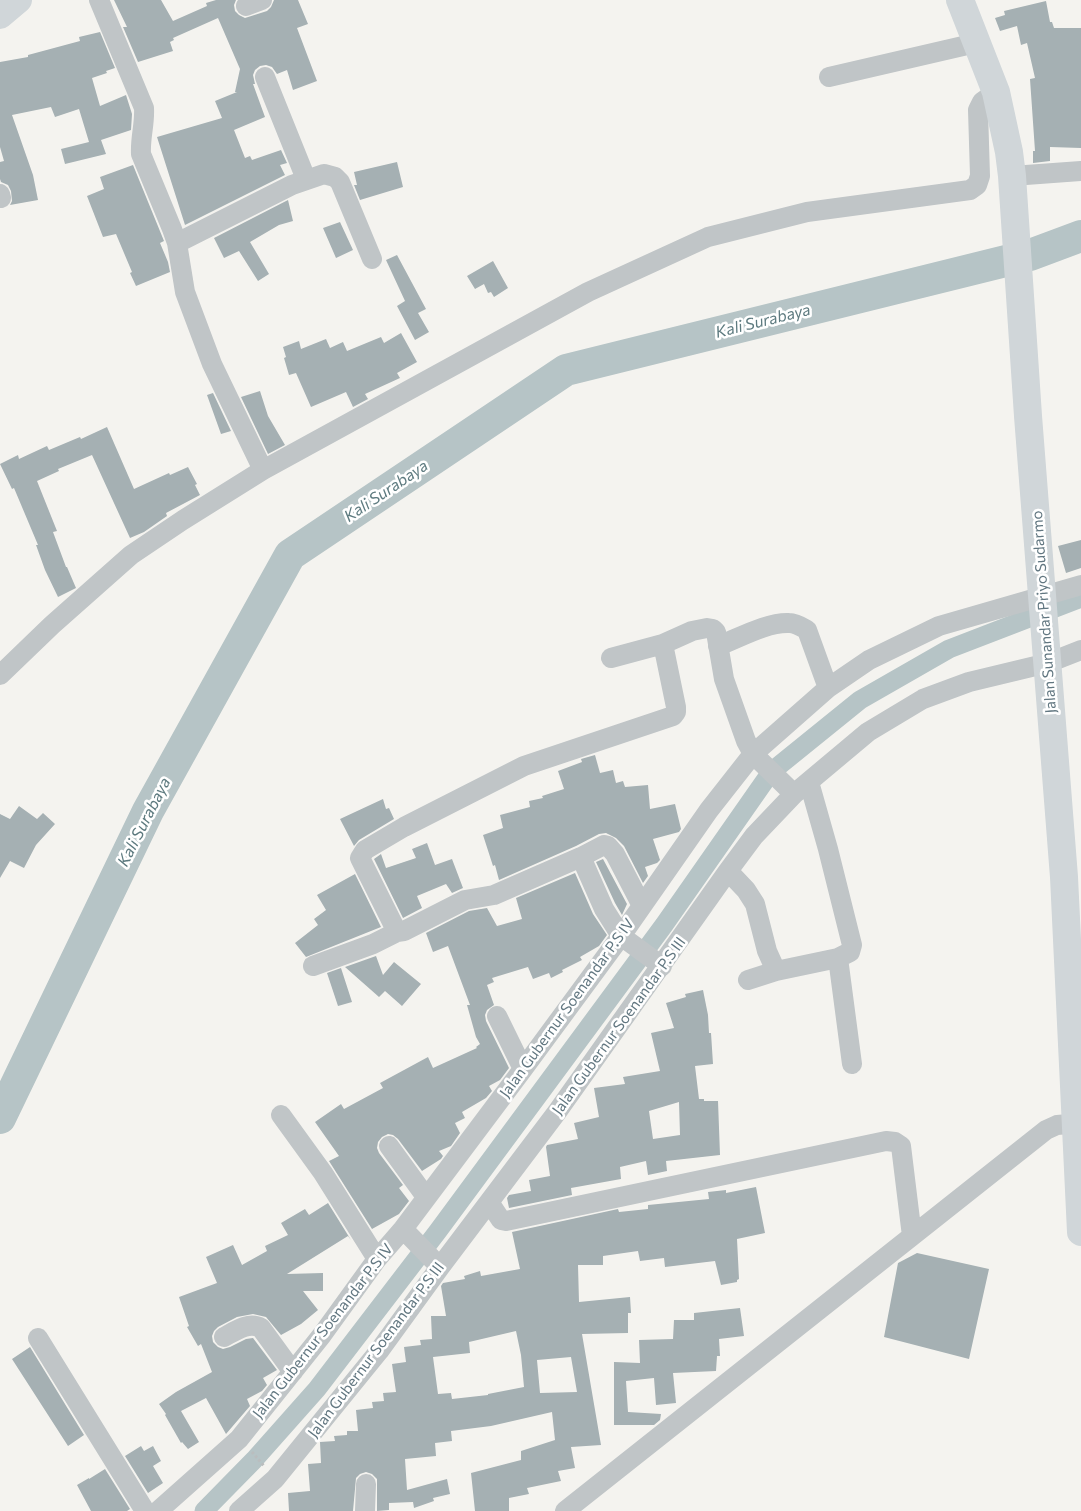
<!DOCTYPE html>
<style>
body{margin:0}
canvas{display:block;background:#f4f3ef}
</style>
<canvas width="1081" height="1511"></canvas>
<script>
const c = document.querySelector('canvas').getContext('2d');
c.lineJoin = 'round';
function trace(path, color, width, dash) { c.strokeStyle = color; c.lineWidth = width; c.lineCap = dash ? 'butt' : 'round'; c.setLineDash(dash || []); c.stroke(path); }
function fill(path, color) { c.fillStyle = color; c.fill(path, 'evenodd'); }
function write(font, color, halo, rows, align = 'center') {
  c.font = font + ' Commissioner,sans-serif'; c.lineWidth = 5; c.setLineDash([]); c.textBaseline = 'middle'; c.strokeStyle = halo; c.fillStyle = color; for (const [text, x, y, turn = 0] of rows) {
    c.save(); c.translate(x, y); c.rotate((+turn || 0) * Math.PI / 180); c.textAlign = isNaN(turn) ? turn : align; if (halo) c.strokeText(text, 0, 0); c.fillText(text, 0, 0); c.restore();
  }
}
const canal = new Path2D(`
 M204,1511L254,1460L317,1389L438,1231L664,925L771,772L860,700L949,649L1081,598`);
const river = new Path2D(`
 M0,1118L148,811L290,555L566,370L1030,255L1081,236`);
const building = new Path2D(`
 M114,0H161L173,21L207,6L206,3L216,0H236L234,5L235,11L239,15L245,18L267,11L271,7L274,0H298L308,24L297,28L317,81L293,90L287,70L277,74L272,67L266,65L260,66L255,70L253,75L255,84H253L265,117L234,130L245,158L250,156L252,160L281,150L287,163L280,165L285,175L185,225L157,137L222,118L215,101L237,92H235L240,69L218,18L173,38L174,40L170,42L173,51L138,62L123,27H127Z
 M1046,1L1050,22H1052L1054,28H1081V148L1050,147V161L1033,163V151H1035L1030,79L1035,78L1027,43L1021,45L1017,26L1000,31L995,18L1005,15L1004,11Z
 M100,32L115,68L106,71L107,73L92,78L100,106L126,95L132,114L131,130L101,140L106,154L65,164L61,149L89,142L79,109L55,117L51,107L12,115L33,175L38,200L10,205L12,201L11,191L8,185L1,182L0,179V162L4,161L0,147V62L28,57V55L80,41L79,37Z
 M397,162L403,187L360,200L354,185H357L354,172Z
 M133,165L164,241L160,243L168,262L170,272L136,286L130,273L132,272L116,234L103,237L87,196L104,189L100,177Z
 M288,200L293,221L279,225L250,242L269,274L258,281L239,251L224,258L214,238Z
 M340,222L353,250L336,258L323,228Z
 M397,255L426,309L418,313L429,332L415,340L397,306L405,301L386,260Z
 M493,261L508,288L494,297L491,292L488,293L484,284L475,289L467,276Z
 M401,333L417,362L397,373L400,378L365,394L368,399L353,407L346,392L311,407L296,373L289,375L284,358L286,357L283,347L299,341L301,349L326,339L330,348L343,342L347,351L381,337L384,343Z
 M260,391L268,416L285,445L268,454L241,397Z
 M213,393L231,431L221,434L207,395Z
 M107,427L134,489L169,473L170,475L188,467L197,484L195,485L200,495L166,513L167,516L144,532L130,538L92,455L58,469L59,471L37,481L57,531L53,532L66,567H67L76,588L58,597L45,570L36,545H38L14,488L12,489L0,464L18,455L19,459L47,446L49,450L80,437L81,439Z
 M1081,540V568L1066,573L1058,546Z
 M595,755L600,773L613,770L616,783L623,781L625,787L648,785L650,809L675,804L681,829L679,832L653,839L660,860L657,863L645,867L648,876L643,883L624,846L616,838L606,833L599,834L576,846L499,880L495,865L493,866L483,835L503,828L500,815L530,807L529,801L543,798L542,796L564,789L558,771L582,762L581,759Z
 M383,799L386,809L389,808L394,819L359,840L354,846L340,819Z
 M19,806L37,819L43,813L55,824L36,845L24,868L10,861L0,878V814L10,819Z
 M427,843L435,865L452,859L463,888L452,893L446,884L417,896L422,908L403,918L374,859L381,854L386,868L416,858L412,849Z
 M603,859L627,904L622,915L615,903L596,862Z
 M575,873L593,914L607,935L599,946L580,957L582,960L562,970L563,972L551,978L549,973L533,979L528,967L492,978L494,982L487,985L494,1005L487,1010L485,1015L486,1021L509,1068L500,1080L489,1086L492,1091L486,1098L462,1112L465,1118L455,1123L460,1133L451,1146L439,1151L443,1156L441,1159L422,1171L398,1139L393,1135L388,1134L382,1137L378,1142L377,1148L379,1153L403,1185L399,1188L409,1201L399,1214L372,1229L329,1161L339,1156L315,1122L341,1104L344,1109L383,1088L380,1083L428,1057L433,1068L477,1048L476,1047L480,1044L476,1037L467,1005H470L448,946L433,952L426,933L469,911L487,908L497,926L522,919L516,898Z
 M355,874L381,927L306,957L295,943L318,925L314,919L326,910L317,895Z
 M376,956L383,975L394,962L421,984L402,1006L385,991L379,997L345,967Z
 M341,968L352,1002L338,1006L327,973Z
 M703,990L708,1015L709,1033H711L713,1064L695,1066L699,1099H704V1101H718L720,1155L666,1161L667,1171L648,1175L646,1161L620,1167L621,1179L571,1188L572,1195L509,1208L507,1198L509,1195L531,1191L529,1180L550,1176L546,1147L547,1145L578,1139L574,1123L599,1117L594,1088L625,1084L623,1077L660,1071L651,1033L674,1028L666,1003L686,997L685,994ZM679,1102L680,1135L653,1139L649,1111Z
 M756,1187L765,1233L737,1239L739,1279L737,1280V1282L721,1285L715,1261L665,1267L664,1258L640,1261L638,1251L603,1256V1265H578L579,1302L630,1297L631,1313H628V1333L582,1334L601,1445L571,1447L575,1468L558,1471L561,1481L527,1488L529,1494L509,1498V1511H475L471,1473L521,1460V1451L555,1440L552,1412L491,1426L451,1431L452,1441L435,1443L436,1456L405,1459L407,1490L447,1479L450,1494L433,1498L434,1501L414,1508L413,1502L389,1503V1510L377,1511V1479L372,1474L366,1472L360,1474L356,1478L353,1511H289L288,1493L310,1491L308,1464L321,1463L320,1442L335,1441L334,1436L347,1435V1431H358L356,1410L373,1408L372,1402L384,1401L383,1393L396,1392L392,1364L406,1362L404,1347L421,1345L420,1340L432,1339L431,1316H446L441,1286L443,1283L465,1279L464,1276L480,1271L481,1276L520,1269L512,1232L618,1209L619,1212L648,1209V1205L709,1199L708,1192L726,1190V1193ZM516,1331L521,1355L524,1387L488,1394V1395L452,1399L451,1393L438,1394L433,1357L470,1353L469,1342ZM571,1357L577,1392L540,1393L537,1360Z
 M328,1203L351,1240L348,1236L287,1274L323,1273V1291H303L318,1310L301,1324L281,1335L266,1317L253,1314L237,1317L218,1327L214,1331L212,1336L213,1342L218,1347L223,1349L230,1347L246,1339L253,1338L277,1370L263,1378L267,1385L262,1391L247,1399L250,1406L226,1434L206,1398L181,1411L199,1442L188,1449L182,1442L181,1443L165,1415L166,1414L159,1404L176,1392L212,1372L201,1344L198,1346L187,1327L189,1326L179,1297L217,1283L206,1257L233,1245L242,1265L267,1251L265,1246L288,1235L281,1223L305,1209L309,1215Z
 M917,1253L989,1269L969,1359L884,1337L898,1263Z
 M740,1308L744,1336L719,1339L720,1356H717L716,1371L673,1373L676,1403L656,1405L654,1378L626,1381L628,1412L661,1414L660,1420L654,1425H614V1362L640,1363L639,1340L673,1339L674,1320H694V1313Z
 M30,1347L84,1435L68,1446L12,1359Z
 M141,1446L144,1451L153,1446L161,1461L153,1466L163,1483L148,1493L125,1456Z
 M105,1469L130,1509L127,1511H91L77,1485L89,1478V1479Z`);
const path = new Path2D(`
 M252,1452L264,1466`);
const minor = new Path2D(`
 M99,0L144,108C145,124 140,138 141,154L172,229L177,243L185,292L212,364L263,470
 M246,6L262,0
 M265,77L306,179
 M829,77L976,43
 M1012,176L1081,171
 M0,194L1,198
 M177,243L292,185L324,174L335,177L340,182L372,259
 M718,646C739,638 767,622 789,623C796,623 802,627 807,630L828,688
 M611,658L663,644L692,631L707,628L713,629L716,632L724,679L746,741L753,754L794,794
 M0,675L52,625L131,555L183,520L263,470L588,292L708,237L807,212L970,190L977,185L980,176L978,110L982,102L996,92
 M581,857L604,909L621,936L662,966
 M728,871L746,890L755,904L767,951L776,971L838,958L850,952L852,945L828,849L809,782
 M642,906L615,854L608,846L604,845L581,857L494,895L465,900L404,931L397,932L360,858L365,850L404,827L524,766L673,716L676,712V707L663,644
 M838,958L852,1064
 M313,966L373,944L397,932
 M748,980L776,971
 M497,1016L523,1069
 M281,1115L323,1173L377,1259
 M389,1146L426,1197
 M489,1202L501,1220L506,1221L886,1141L895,1142L901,1146L912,1236
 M403,1229L440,1267
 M224,1337C235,1331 249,1321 261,1328L293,1372
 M38,1338L145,1511
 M158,1511L239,1439L322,1335L377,1259L403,1229L523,1069L621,936L709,810L753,754L828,688L869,660L939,626L1081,585
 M239,1511L275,1479L379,1351L440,1267L557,1112L728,871L754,836L794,794L868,732L923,699L969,682L1048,663L1081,650
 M365,1511L366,1484
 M565,1511L1046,1130L1057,1125L1081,1123`);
const major = new Path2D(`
 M0,16L19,0`);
const highway = new Path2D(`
 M960,0L996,92L1009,152L1012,176L1028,416L1064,877L1081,1232`);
const streetNames = [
 ["Jalan Sunandar Priyo Sudarmo",1044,612,-94],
 ["Jalan Gubernur Soenandar P.S IV",567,1008,-54],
 ["Jalan Gubernur Soenandar P.S III",619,1026,-54],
 ["Jalan Gubernur Soenandar P.S IV",323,1331,-52],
 ["Jalan Gubernur Soenandar P.S III",376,1350,-53]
];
const waterNames = [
 ["Kali Surabaya",763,321,-14],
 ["Kali Surabaya",386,491,-34],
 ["Kali Surabaya",144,822,-63]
];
trace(canal, '#b6c4c6', 19);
trace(river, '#b6c4c6', 32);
fill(building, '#a5b0b3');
trace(path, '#babdbe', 3, [2.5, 2.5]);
trace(minor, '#c0c5c7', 20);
trace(major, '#d0d6d9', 26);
trace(highway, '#d0d6d9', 28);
write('15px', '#627781', '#fff', streetNames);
write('italic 16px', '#5d7a7f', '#fff', waterNames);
</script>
